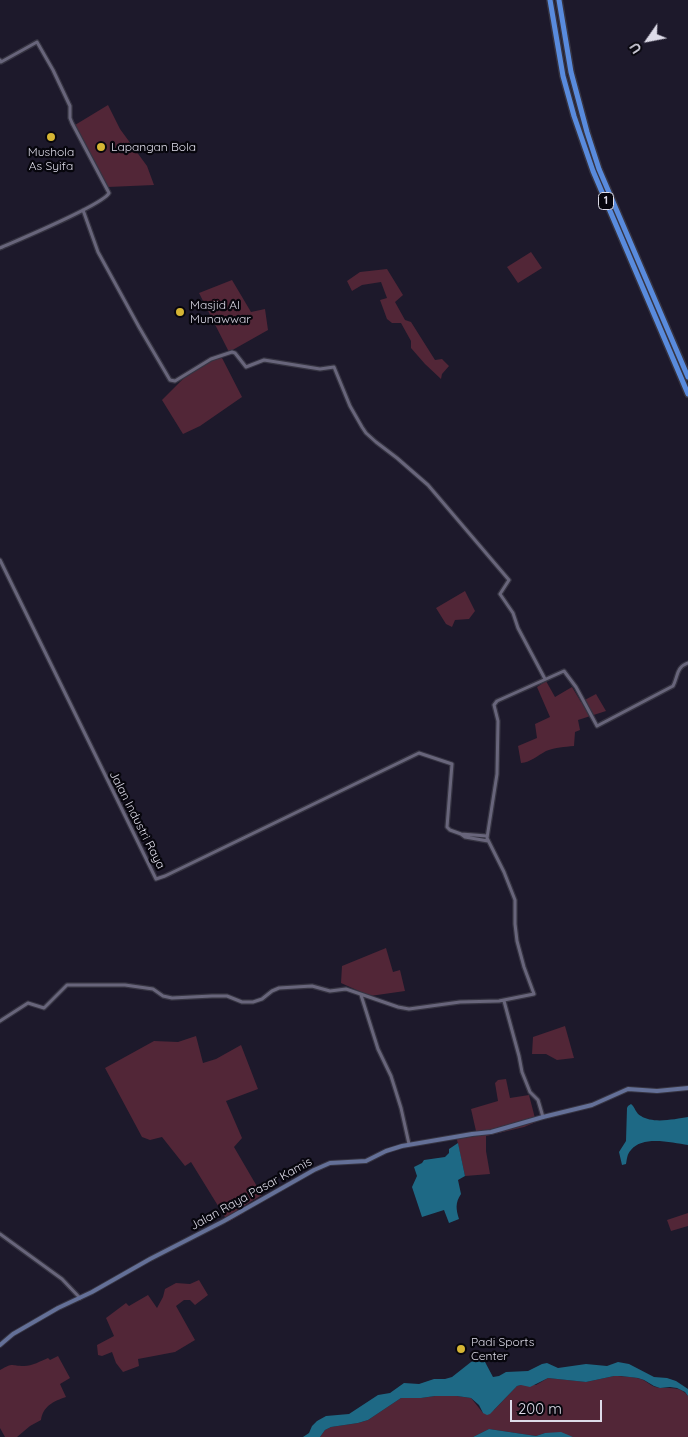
<!DOCTYPE html>
<style>
body{margin:0}
#map{position:relative;width:688px;height:1437px;overflow:hidden;background:#1d192b;font-family:Quicksand,sans-serif}
canvas{display:block}
.north{position:absolute;left:623px;top:15px;width:50px;height:50px;-webkit-text-stroke:4px #07060d;paint-order:stroke;rotate:237deg;font-size:14px;font-weight:700;line-height:20px;text-align:center;color:#dedce9}
.north::after{content:'';display:block;margin:auto;width:18px;height:22px;background:#dedce9;clip-path:polygon(50% 0,100% 100%,50% 72%,0 100%)}
.scale{position:absolute;left:510px;top:1400px;width:92px;height:22px;box-sizing:border-box;border:2px solid #dedce9;border-top:0;padding-left:6px;font-size:15px;line-height:18px;white-space:nowrap;color:#dedce9;-webkit-text-stroke:4px #07060d;paint-order:stroke}
</style>
<div id="map">
<canvas width="688" height="1437"></canvas>
<div class="north">U</div>
<div class="scale">200 m</div>
</div>
<script>
const c = document.querySelector('canvas').getContext('2d');
c.lineJoin = 'round';
function fill(path, color) { c.fillStyle = color; c.fill(path, 'evenodd'); }
function trace(path, color, width, dash) { c.strokeStyle = color; c.lineWidth = width; c.lineCap = dash ? 'butt' : 'round'; c.setLineDash(dash || []); c.stroke(path); }
function write(font, color, halo, rows, align = 'center') {
  c.font = font + ' Quicksand,sans-serif'; c.lineWidth = 4.5; c.setLineDash([]); c.textBaseline = 'middle'; c.strokeStyle = halo; c.fillStyle = color; for (const [text, x, y, turn = 0] of rows) {
    c.save(); c.translate(x, y); c.rotate((+turn || 0) * Math.PI / 180); c.textAlign = isNaN(turn) ? turn : align; if (halo) c.strokeText(text, 0, 0); c.fillText(text, 0, 0); c.restore();
  }
}
const green = new Path2D(`
 M108,105L120,129L147,166L154,185L108,187L75,125Z
 M531,252L542,268L518,283L507,267Z
 M387,269L403,295L395,302L405,320L411,322L435,360L442,359L449,366L442,374L441,379L425,364L411,348V341L401,323H392L387,319L380,300L387,298L381,282L362,285L352,291L347,281L360,272Z
 M232,280L251,312L265,309L268,330L229,352L199,293Z
 M221,356L242,397L200,426L183,434L162,400L192,370Z
 M465,591L475,611L469,619L455,620L452,627L446,624L436,608Z
 M546,681L555,697L572,687L581,702L596,694L606,711L578,720L580,730L575,732L574,746C564,747 556,747 546,751C537,756 531,762 521,763L518,746L537,738L535,724L550,717L537,687Z
 M386,948L393,972L400,970L405,991L370,996L341,983L342,966Z
 M565,1026L574,1058L557,1060L546,1054H532L533,1037Z
 M196,1036L203,1063L216,1059L241,1045L258,1089L226,1101L242,1138L234,1147L262,1195L242,1207L244,1213L228,1222L191,1162L185,1166L162,1137L150,1140L142,1137L105,1068L154,1041L178,1042Z
 M506,1079L510,1098L529,1095L536,1122L524,1127L486,1136V1151L490,1174L465,1176L456,1135L476,1131L471,1109L498,1101L495,1083L498,1080Z
 M688,1213V1226L671,1231L667,1220Z
 M199,1280L208,1295L195,1305L190,1300H184L176,1306L195,1340L175,1352L138,1359L139,1366L123,1372L116,1363L112,1352L102,1356L98,1355L97,1345L114,1336L106,1318L126,1303L129,1306L148,1295L157,1308L163,1297L165,1289L176,1283L190,1284Z
 M58,1356L70,1378L60,1384L66,1397C54,1401 43,1406 41,1420L30,1426L17,1437H5L0,1428V1370C14,1362 10,1366 24,1366C32,1366 41,1361 48,1358L50,1360Z
 M614,1376C623,1376 634,1377 641,1379C646,1381 650,1385 655,1387C667,1390 679,1384 688,1396V1437H573L545,1433L536,1436L489,1429L473,1437H320L325,1430L331,1427L358,1423L368,1420L401,1398H421L435,1396H457L471,1398L483,1413L494,1410L517,1386L521,1385H536L548,1378L586,1382Z`);
const water = new Path2D(`
 M631,1104C635,1107 636,1114 641,1116C653,1124 675,1119 688,1117V1145C672,1143 643,1135 631,1150C627,1154 627,1159 626,1164L622,1165L619,1152L626,1141L627,1108L628,1106Z
 M458,1143L465,1176L458,1180L461,1194C455,1203 456,1209 459,1219L449,1223L444,1210L422,1217L412,1187L417,1176L414,1167L422,1163L424,1160L445,1157L449,1153V1149Z
 M477,1359L485,1362L493,1377L499,1376L506,1372L528,1371L542,1364L547,1363L558,1368L586,1364L607,1366L618,1362L629,1364L654,1377L667,1378L676,1381L688,1389V1396L685,1392L677,1388L670,1387L660,1388L654,1386L644,1380L638,1378L621,1376H614L586,1382L548,1378L530,1387L521,1385L517,1386L490,1414L487,1415L483,1413L479,1405L471,1398L457,1396H435L421,1398H401L368,1420L358,1423L331,1427L325,1430L320,1437H303L309,1433L312,1426L317,1421L326,1416L349,1414L378,1395L390,1393L404,1383L419,1384L434,1379H445L452,1377L471,1362Z
 M489,1429L536,1436L545,1433L561,1432L573,1437H473Z`);
const tertiary = new Path2D(`
 M0,60L1,62L37,42L53,70L70,106V118L72,123L109,193C103,205 18,240 0,248
 M83,210L98,252L139,327L170,380L175,381L211,359L232,352L235,353L246,367L264,360L320,369L334,367L350,406L362,427L366,433L376,442L397,458L428,485L509,580L500,594L513,613L518,628L545,679
 M0,560L156,879L165,876L419,753L452,764L447,827L450,830L461,834L465,837L488,841
 M461,834L487,836
 M361,995L378,1049L391,1076L401,1108L409,1144
 M504,1001L519,1056L522,1072L530,1092L538,1100L543,1117
 M0,1021L28,1003L44,1008L67,985H125L153,989L163,996L172,998L212,996H227L242,1002H253L262,999L272,991L279,988L312,986L330,991L346,989L398,1007L409,1009L460,1002L499,1001L534,994L524,967L517,941L515,924V900L504,872L487,838L497,774L498,721L494,705L497,701L564,671L576,687L597,726L673,686C678,677 676,667 688,663
 M0,1234L62,1279L80,1298`);
const secondary = new Path2D(`
 M0,1345L13,1334L58,1308L92,1292L150,1259L224,1221L314,1170L330,1163L366,1161L386,1151L402,1146L472,1134L491,1132L505,1128L543,1117L592,1105L628,1089L657,1091L688,1088`);
const motorway = new Path2D(`
 M550,0L563,76L574,116L593,171L688,394
 M559,0L571,72L587,132L599,169L688,377`);
const markers = [
 [51,137,5,"#d6b534"],
 [101,147,5,"#d6b534"],
 [180,312,5,"#d6b534"],
 [461,1349,5,"#d6b534"]
];
const shields = [
 [606,201,15]
];
const shieldNames = [
 ["1",606,201]
];
const poiNames = [
 ["Lapangan Bola",111,147],
 ["Mushola",51,152,"center"],
 ["As Syifa",51,166,"center"],
 ["Masjid Al",190,305],
 ["Munawwar",190,319],
 ["Padi Sports",471,1342],
 ["Center",471,1356]
];
const streetNames = [
 ["Jalan Industri Raya",137,820,63],
 ["Jalan Raya Pasar Kamis",251,1194,-29]
];
fill(green, '#522637');
fill(water, '#1e6985');
trace(tertiary, '#363442', 5.5);
trace(secondary, '#363442', 6);
trace(motorway, '#363442', 8);
trace(tertiary, '#68657b', 3);
trace(secondary, '#647098', 4);
trace(motorway, '#598bdd', 5);
for (const [x, y, r, color] of markers) { const dot = new Path2D(); dot.arc(x, y, r, 0, 2 * Math.PI); c.fillStyle = color; c.fill(dot); trace(dot, '#07060d', 2); }
for (const [x, y, w] of shields) { const box = new Path2D(); box.roundRect(x - w / 2, y - 8.5, w, 17, 4); c.fillStyle = '#07060d'; c.fill(box); trace(box, '#dedce9', 1); }
write('bold 11px', '#dedce9', null, shieldNames);
write('12px', '#dedce9', '#07060d', poiNames, 'left');
write('12px', '#dedce9', '#07060d', streetNames);
</script>
